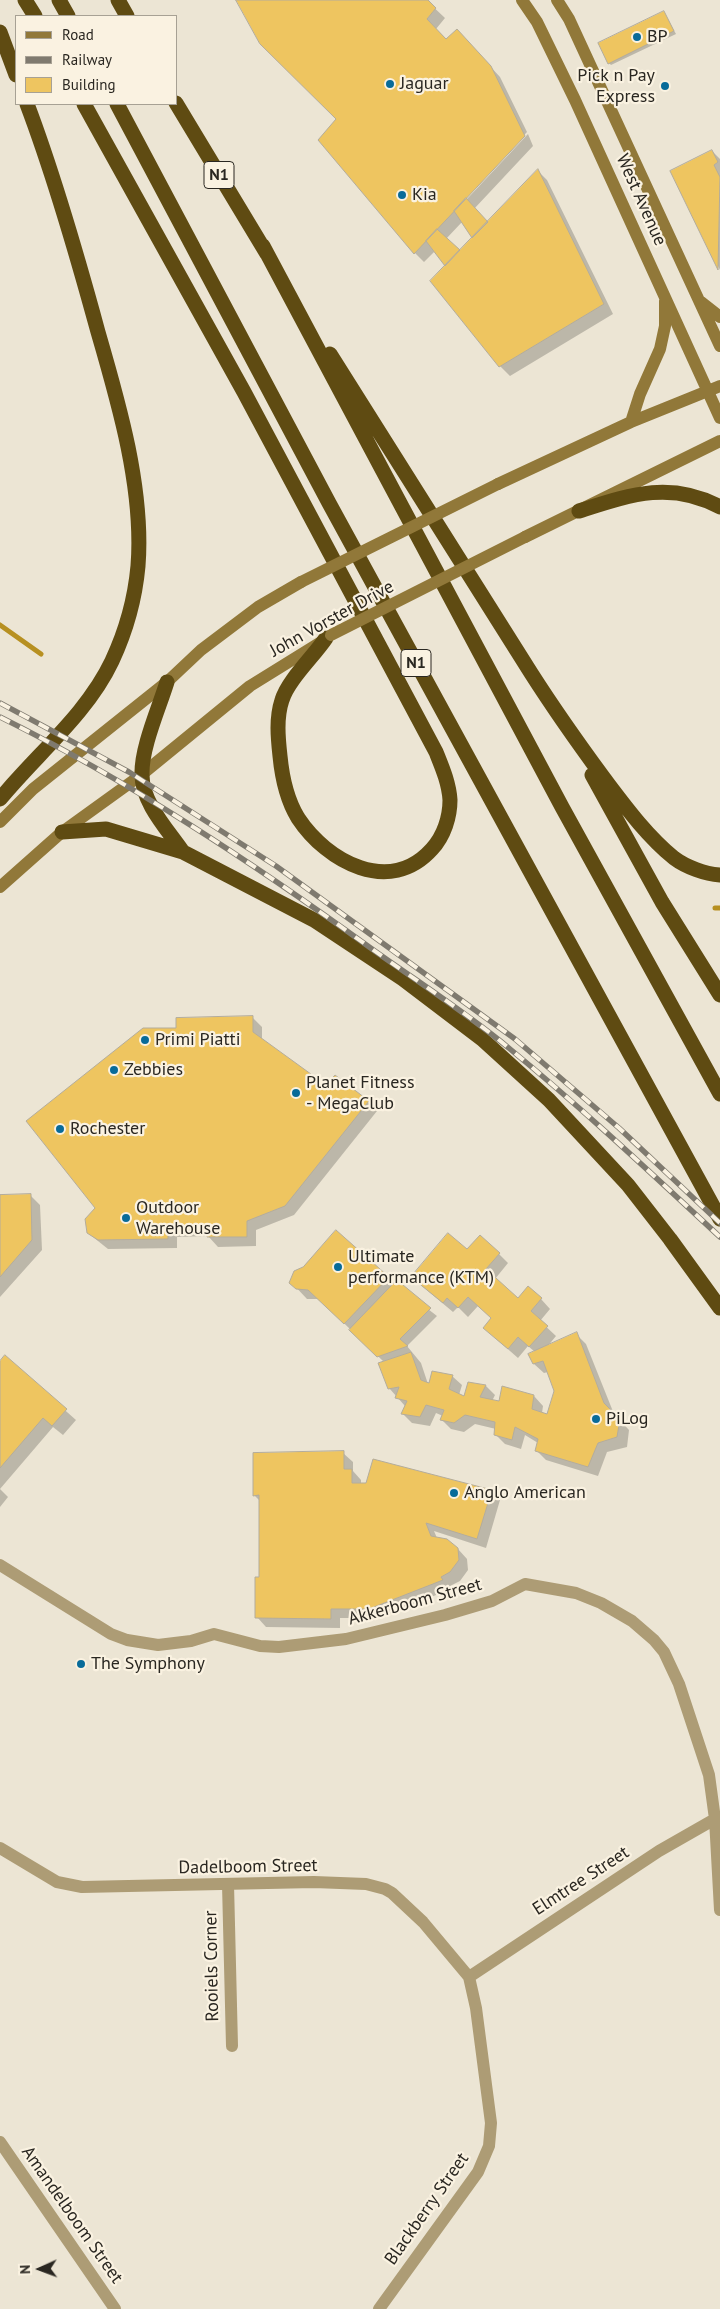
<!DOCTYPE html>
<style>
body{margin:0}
#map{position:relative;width:720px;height:2309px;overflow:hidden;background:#ece5d4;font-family:"PT Sans",sans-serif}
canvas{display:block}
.legend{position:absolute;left:15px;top:15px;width:162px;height:90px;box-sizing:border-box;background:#faf2e1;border:1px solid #a7a194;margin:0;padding:6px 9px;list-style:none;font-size:15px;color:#2a2721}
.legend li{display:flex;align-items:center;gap:10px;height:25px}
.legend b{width:25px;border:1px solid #a7a194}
.north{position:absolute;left:15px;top:2244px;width:50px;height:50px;-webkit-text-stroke:4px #faf2e1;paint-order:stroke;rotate:268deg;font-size:14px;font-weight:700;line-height:20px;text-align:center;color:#2a2721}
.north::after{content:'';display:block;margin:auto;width:18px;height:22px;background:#2a2721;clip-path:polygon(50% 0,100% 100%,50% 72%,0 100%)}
</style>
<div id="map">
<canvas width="720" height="2309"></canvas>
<ul class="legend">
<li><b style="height:6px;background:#917839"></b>Road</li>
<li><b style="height:6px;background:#7f7a6f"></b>Railway</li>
<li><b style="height:14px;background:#eec560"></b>Building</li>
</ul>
<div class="north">N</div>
</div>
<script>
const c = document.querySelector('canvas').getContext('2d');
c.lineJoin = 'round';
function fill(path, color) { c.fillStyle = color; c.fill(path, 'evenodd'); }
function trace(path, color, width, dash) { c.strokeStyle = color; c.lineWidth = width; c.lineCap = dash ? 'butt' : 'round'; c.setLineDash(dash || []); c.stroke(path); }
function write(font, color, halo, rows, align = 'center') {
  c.font = font + ' "PT Sans",sans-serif'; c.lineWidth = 4.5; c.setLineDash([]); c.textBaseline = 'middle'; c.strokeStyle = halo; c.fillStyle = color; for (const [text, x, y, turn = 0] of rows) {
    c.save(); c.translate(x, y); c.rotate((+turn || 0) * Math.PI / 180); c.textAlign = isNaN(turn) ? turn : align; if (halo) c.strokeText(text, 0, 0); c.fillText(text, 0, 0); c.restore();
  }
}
const shadow = new Path2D(`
 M237,0H426L445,18L436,29L447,40H466L500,77L527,132L464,198L466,200L528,134L533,146L474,209L488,223L538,171L547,180L613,314L510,376L500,366L446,266L435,251L424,262L415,253L337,119ZM462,222L473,239L460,252L446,239Z
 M664,12L676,34L611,65L609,63Z
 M712,151L720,159V270L671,172Z
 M252,1017L262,1027V1040L326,1087L368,1102L377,1111L294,1215L256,1230V1246L218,1247L208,1236L177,1237V1248L108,1249L88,1233L96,1209L177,1030Z
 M30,1195L40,1205L42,1250L0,1297V1196Z
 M467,1251L499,1254L508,1263L495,1279L518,1299H541L550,1309L540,1321L556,1336L547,1347L576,1334L586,1344L614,1414L629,1430L627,1447L607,1452L598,1476L546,1460L536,1450L538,1443L525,1435L521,1449L505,1444L495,1434L496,1429L475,1424L464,1432L451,1429L442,1420L443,1416L436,1413L430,1426L412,1423L402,1413L405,1406L389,1388L384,1362L319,1299H307L291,1282L388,1278L437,1316L407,1346L421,1363L428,1384L452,1376L462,1385L459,1395L465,1397L469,1383L486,1386L495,1395L492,1401L500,1403L534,1396L543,1406L542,1413L548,1415L555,1391L548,1372L544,1373L534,1364L535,1352L528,1346L518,1358L494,1337L493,1319L478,1306L468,1317L458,1307L453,1312L422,1286Z
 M5,1357L76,1420L63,1435L53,1427L0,1489L8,1497L0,1507V1363Z
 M343,1453L353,1462V1471L361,1480V1484L491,1491L500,1500L486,1548L434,1531L437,1538L458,1549L467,1559L468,1570L460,1581L450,1586L451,1589L379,1618H340V1628L266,1627L257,1617L260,1578V1501L254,1495Z`);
const stream = new Path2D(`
 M0,625L41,654
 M715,908H720`);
const building = new Path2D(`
 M236,0H428L436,8L427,19L446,39L457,29L491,66L525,136L414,254L318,140L336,119L260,44Z
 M664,11L674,31L608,64L598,43Z
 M712,150L718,162L714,165L720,177L718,270L670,171Z
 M538,169L604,304L499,367L430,281Z
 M466,198L488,222L472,238L454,211Z
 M437,229L460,250L445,266L426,241Z
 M253,1016V1032L326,1085L335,1075L369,1101L285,1206L247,1221V1237H207V1227L168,1228V1239L98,1240L87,1233L85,1219L95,1208L26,1121L143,1028H176V1018Z
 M31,1194L32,1240L0,1277V1195Z
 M336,1230L389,1277L344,1324L308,1290L296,1289L289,1283L294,1271L303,1267Z
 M448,1233L467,1249L480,1235L500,1253L486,1269L518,1298L528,1286L542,1298L531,1311L548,1326L529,1347L518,1337L508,1349L483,1328L491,1318L468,1297L458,1308L447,1298L443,1303L411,1277Z
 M397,1280L431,1308L400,1339L408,1346L377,1357L349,1330Z
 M577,1332L604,1403L620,1419L617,1437L598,1443L588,1467L535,1451L538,1439L515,1427L512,1440L494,1435L495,1422L465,1415L454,1423L440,1420L444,1410L426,1405L420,1417L401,1414L407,1401L395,1398L399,1387L388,1389L378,1363L411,1352L421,1380L429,1383L432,1371L453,1375L449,1389L464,1396L468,1382L486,1385L480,1397L499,1401L502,1386L534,1395L532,1409L547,1414L554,1391L543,1361L533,1364L528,1354Z
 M5,1355L67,1409L52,1426L43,1418L0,1468V1361Z
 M344,1451V1469H352V1483H366L373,1459L492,1490L477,1539L426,1523L431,1536L447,1539L458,1548L459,1560L450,1572L441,1577L443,1580L369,1609H331V1619L255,1618V1577H259V1495L253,1496V1453Z`);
const street = new Path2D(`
 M0,1565L111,1634L127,1640L158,1645L191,1641L214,1634L260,1646L279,1647L346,1639L445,1615L492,1601L525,1584L576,1593L601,1603L632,1621L654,1640L664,1652L679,1684L709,1775L715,1819L720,1910
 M0,1848L57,1882L82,1887L314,1882L366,1884L385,1889L392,1893L423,1922L469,1977L476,2008L491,2123L489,2146L478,2172L379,2309
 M228,1884L232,2046
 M469,1977L659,1851L715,1819
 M0,2142L115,2309`);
const secondary = new Path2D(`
 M522,0L537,22L575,100L720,418
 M557,0L569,19L720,346
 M701,302L720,317
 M631,422L640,394L660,349L665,326V301
 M498,484L631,422L720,386
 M525,537L720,441
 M0,822L33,789L167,682L201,650L258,607L301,582
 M0,887L62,832L141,775L250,686L321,642`);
const highway = new Path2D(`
 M25,0L35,16
 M59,0L68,16
 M118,0L127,16
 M0,32L16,75
 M176,103L267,254
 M84,104L244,392L436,752C442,767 449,783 450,800C450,817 444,836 432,849C390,896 327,862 298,818C287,800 282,777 280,756C278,738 276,718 282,700C288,680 314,656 326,638
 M117,104L329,503L720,1219
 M263,246L562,807L720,1094
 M330,354L531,673C554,709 578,743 603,777C625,806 646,835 674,858C686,867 705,874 720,875
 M579,511C629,495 670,480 720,507
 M167,682C159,708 141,748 142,775C142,803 168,830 183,852
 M592,775L662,902L720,995
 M0,799C37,754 87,714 112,661C126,631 135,599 138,566C144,490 119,404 98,332C77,255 55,178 27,104
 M62,832L106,829L183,852L314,920L403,979L482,1039L549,1100L628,1185L670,1239L720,1308`);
const rail = new Path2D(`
 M0,703L129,772L276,866L515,1039L619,1128L720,1223
 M0,717C131,782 253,863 372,949C418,982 467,1013 510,1049C583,1109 651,1173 720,1237`);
const secondaryBridge = new Path2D(`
 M301,582L498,484
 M331,635L525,537`);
const markers = [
 [637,37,5,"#086b99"],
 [390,84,5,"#086b99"],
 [665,86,5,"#086b99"],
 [402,195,5,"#086b99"],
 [145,1040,5,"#086b99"],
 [114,1070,5,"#086b99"],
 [296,1093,5,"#086b99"],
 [60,1129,5,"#086b99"],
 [126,1218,5,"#086b99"],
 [338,1267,5,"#086b99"],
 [596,1419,5,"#086b99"],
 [454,1493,5,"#086b99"],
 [81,1664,5,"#086b99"]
];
const shields = [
 [219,175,30],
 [416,663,30]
];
const shieldNames = [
 ["N1",219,175],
 ["N1",416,663]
];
const poiNames = [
 ["BP",647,37],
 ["Pick n Pay",655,76,"right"],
 ["Express",655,97,"right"],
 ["Jaguar",400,84],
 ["Kia",412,195],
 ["Primi Piatti",155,1040],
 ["Zebbies",124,1070],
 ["Planet Fitness",306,1083],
 ["- MegaClub",306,1104],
 ["Rochester",70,1129],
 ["Outdoor",136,1208],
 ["Warehouse",136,1229],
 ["Ultimate",348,1257],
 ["performance (KTM)",348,1278],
 ["PiLog",606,1419],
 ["Anglo American",464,1493],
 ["The Symphony",91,1664]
];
const streetNames = [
 ["West Avenue",641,200,66],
 ["John Vorster Drive",332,619,-29],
 ["Akkerboom Street",415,1602,-15],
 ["Dadelboom Street",248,1867,-1],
 ["Elmtree Street",581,1881,-33],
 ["Rooiels Corner",212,1966,-91],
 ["Blackberry Street",427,2209,-55],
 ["Amandelboom Street",72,2215,55]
];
fill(shadow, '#0003');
trace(stream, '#b79021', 5);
fill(building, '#eec560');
trace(building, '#b3ac9c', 1);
trace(street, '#ad9c75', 12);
trace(secondary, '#917839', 12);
trace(highway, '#5f4b12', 15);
trace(rail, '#7f7a6f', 5.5);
trace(rail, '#faf2e1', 4, [11]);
trace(secondaryBridge, '#917839', 12);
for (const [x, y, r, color] of markers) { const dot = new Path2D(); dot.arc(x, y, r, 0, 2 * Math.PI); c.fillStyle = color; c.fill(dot); trace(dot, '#faf2e1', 2); }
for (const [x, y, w] of shields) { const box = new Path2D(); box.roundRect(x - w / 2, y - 13.5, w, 27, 4); c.fillStyle = '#faf2e1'; c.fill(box); trace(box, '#2a2721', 1); }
write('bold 16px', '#2a2721', null, shieldNames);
write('18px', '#2a2721', '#faf2e1', poiNames, 'left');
write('18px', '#2a2721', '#faf2e1', streetNames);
</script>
